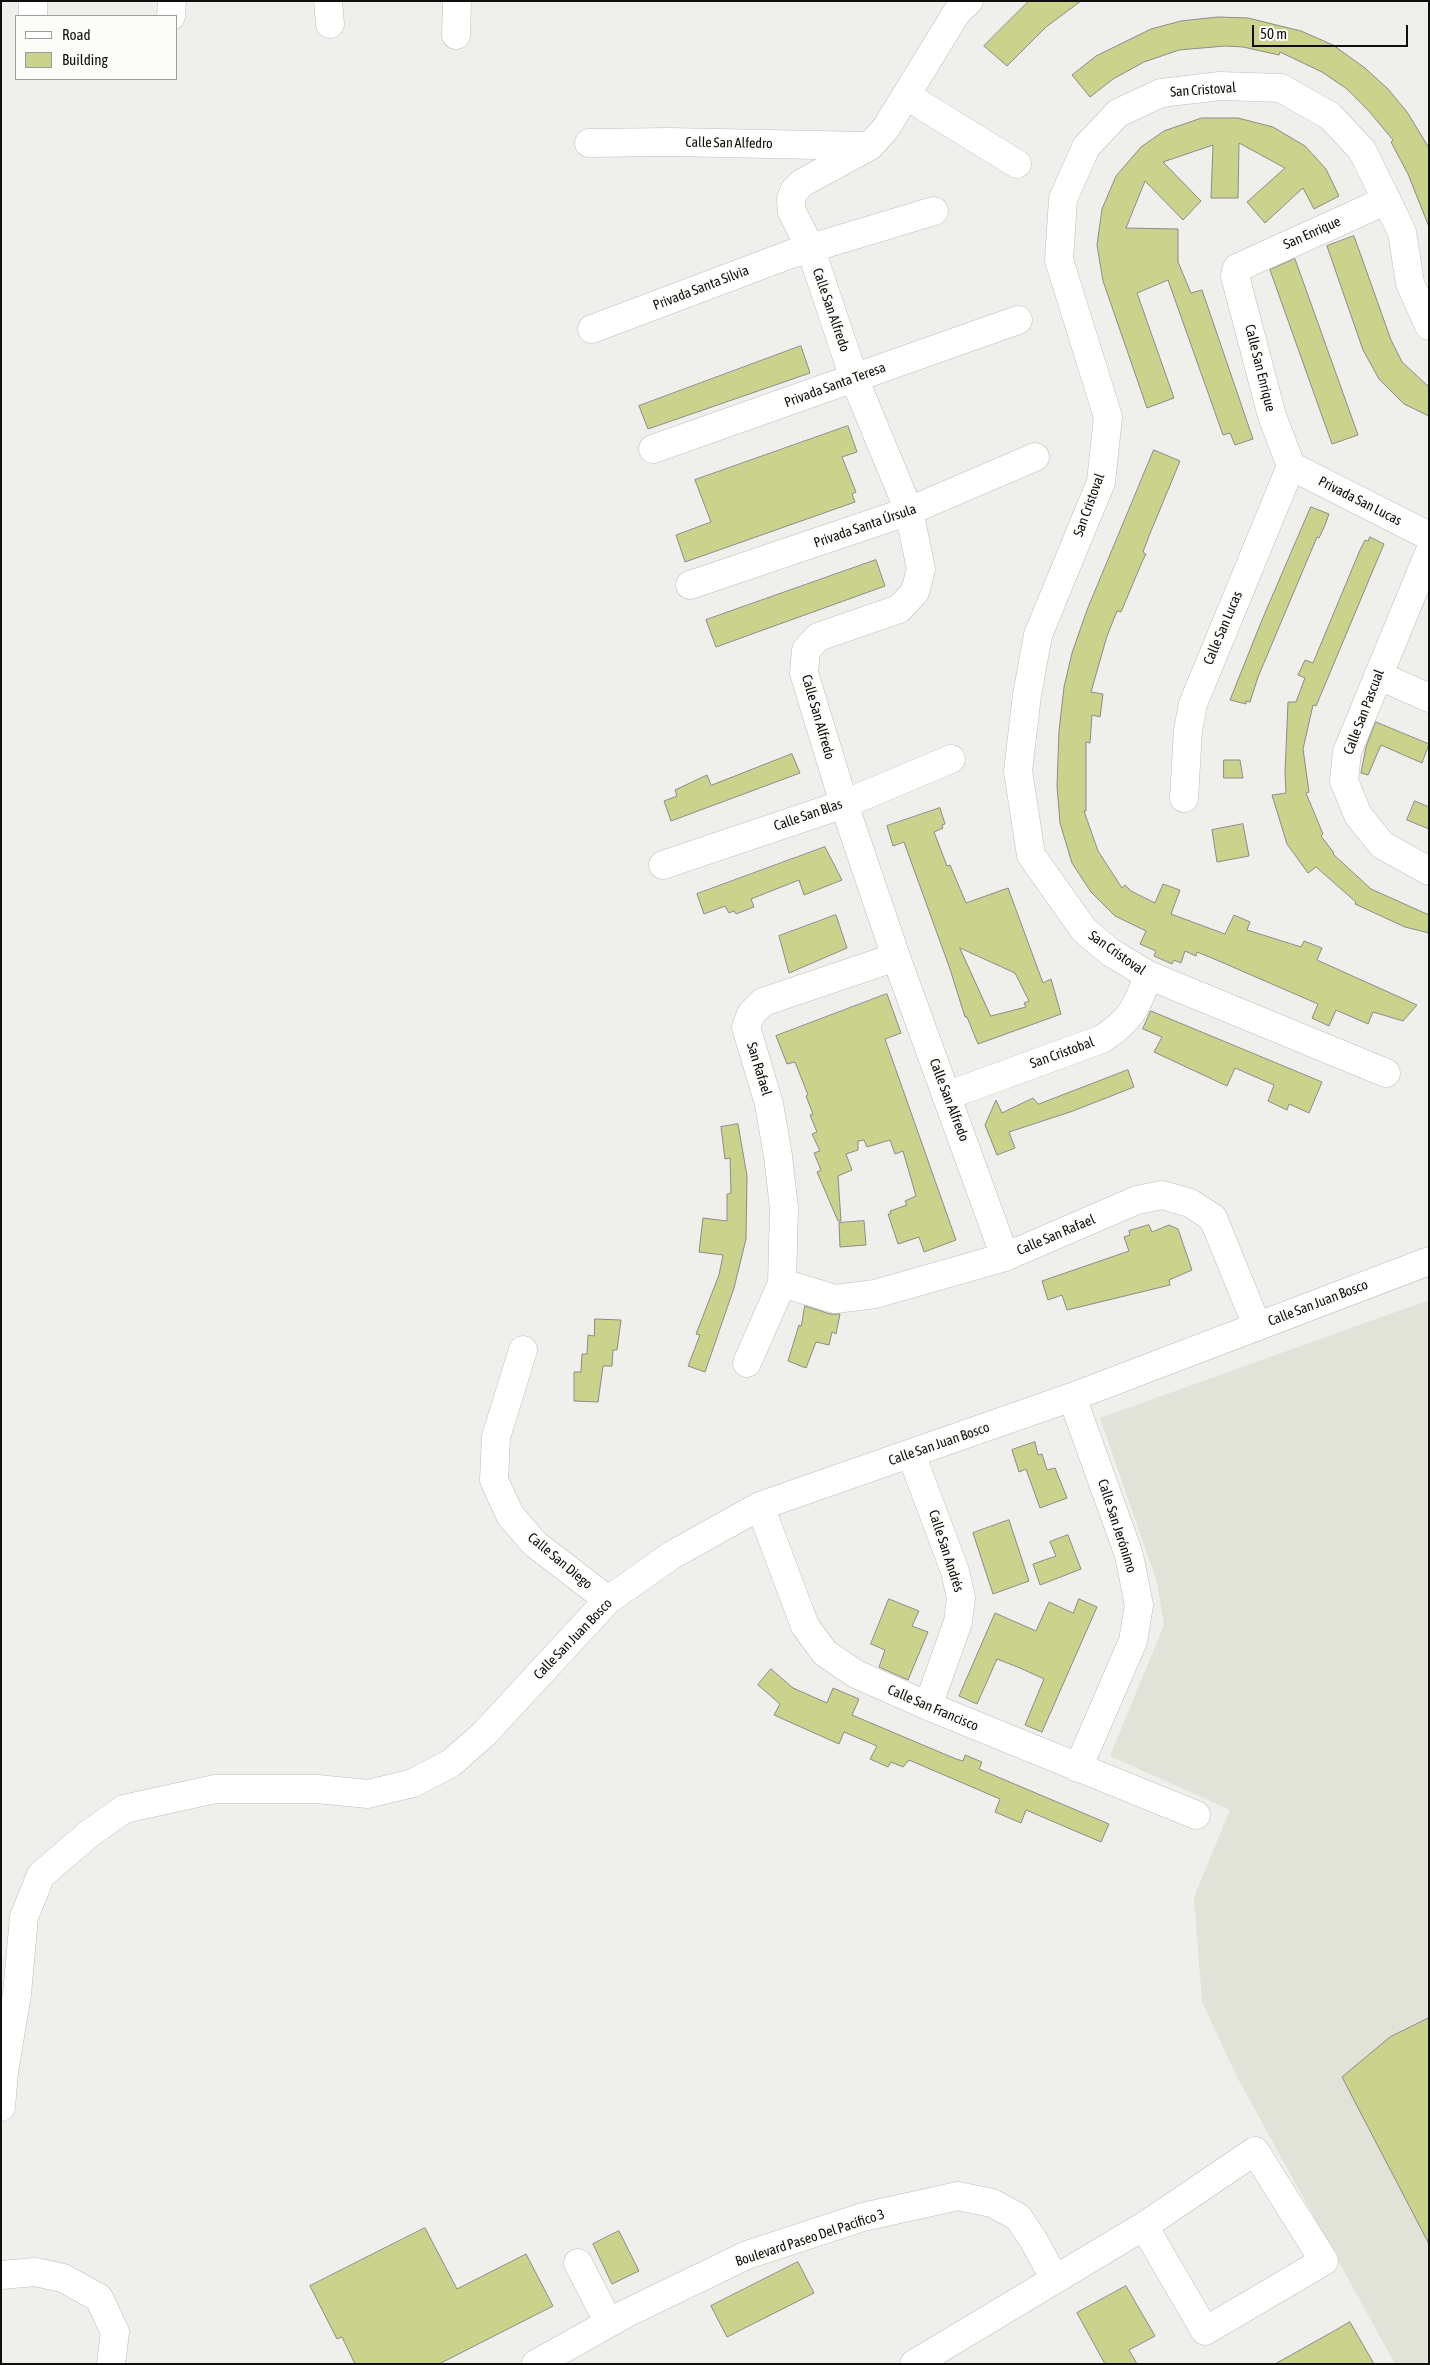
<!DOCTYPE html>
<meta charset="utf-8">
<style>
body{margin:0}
#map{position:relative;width:1430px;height:2365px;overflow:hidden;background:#efefec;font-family:"Asap Condensed",sans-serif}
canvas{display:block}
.frame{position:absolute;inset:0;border:2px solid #0f0f0e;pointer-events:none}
.legend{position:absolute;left:15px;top:15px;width:162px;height:65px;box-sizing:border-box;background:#fcfdf9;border:1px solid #9d9e9b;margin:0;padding:6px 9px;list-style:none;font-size:15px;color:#0f0f0e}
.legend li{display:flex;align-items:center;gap:10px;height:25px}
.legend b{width:25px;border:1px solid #9d9e9b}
.scale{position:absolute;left:1252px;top:25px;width:156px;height:22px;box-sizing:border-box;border:2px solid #0f0f0e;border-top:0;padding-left:6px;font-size:15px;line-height:18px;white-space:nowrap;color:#0f0f0e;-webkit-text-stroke:4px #fcfdf9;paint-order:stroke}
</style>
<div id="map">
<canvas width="1430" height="2365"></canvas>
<div class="frame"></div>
<ul class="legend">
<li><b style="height:6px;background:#fff"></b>Road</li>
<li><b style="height:14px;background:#cad28c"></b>Building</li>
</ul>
<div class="scale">50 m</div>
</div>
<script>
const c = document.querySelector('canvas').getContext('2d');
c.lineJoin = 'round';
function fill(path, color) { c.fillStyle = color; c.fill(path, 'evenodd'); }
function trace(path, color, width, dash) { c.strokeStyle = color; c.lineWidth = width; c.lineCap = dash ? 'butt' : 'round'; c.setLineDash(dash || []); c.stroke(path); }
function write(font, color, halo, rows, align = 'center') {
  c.font = font + ' "Asap Condensed",sans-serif'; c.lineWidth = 4; c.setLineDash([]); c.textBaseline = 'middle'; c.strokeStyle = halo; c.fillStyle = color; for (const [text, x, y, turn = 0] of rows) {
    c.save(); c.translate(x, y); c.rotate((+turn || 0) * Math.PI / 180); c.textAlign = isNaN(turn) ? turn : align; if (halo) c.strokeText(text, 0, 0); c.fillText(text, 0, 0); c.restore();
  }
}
const built = new Path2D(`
 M1429,1300V2364H1395L1237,2077L1202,2002L1194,1897L1230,1810L1110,1756L1164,1625L1157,1582L1100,1418Z`);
const building = new Path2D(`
 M1029,1H1081L1046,27L1007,66L984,46Z
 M1218,17L1248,18L1301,31L1333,45L1365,68L1388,89L1407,112L1429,148V227L1408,174L1391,142L1393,140L1368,110L1347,89L1322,72L1280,52L1279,55L1243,47L1225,46L1179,50L1144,62L1113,79L1090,97L1072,75L1096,56L1151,29L1181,21Z
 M1202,118H1238L1273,127L1305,146L1326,169L1339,196L1314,209L1303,188L1265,223L1247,202L1285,168L1239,143L1238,198H1211L1213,145L1163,162L1201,201L1183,220L1145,181L1126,228L1178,229V262L1191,293L1202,290L1253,439L1235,445L1230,433L1223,435L1168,280L1137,293L1174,398L1147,408L1103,281L1097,245L1102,209L1116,176L1141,147L1164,131Z
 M1354,236L1391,340L1402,362L1429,387V416L1404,404L1379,379L1363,350L1327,246Z
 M1295,259L1358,435L1332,444L1270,270Z
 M801,346L810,373L648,429L639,406Z
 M848,426L857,452L842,457L856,492L852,494L855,502L685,562L676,535L711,522L695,480Z
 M1154,450L1180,461L1149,536L1143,552L1146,554L1142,562L1121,612L1117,611L1107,636L1091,692L1103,694L1100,717L1092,715L1090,743L1086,742V811H1084L1098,851L1122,888L1125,885L1131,891L1155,903L1163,884L1180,890L1171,914L1225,934L1234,915L1250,922L1247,930L1301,947L1304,941L1322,948L1317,960L1417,1005L1403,1021L1373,1012L1368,1024L1336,1010L1329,1026L1312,1018L1318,1004L1212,958L1197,952L1196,956L1185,951L1181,963L1174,960L1172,964L1154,956L1156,951L1140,944L1146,931L1115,916L1091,892L1072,863L1060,823L1057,786L1059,731L1064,687L1072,653L1087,610Z
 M1311,507L1329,514L1325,525L1319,538L1317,537L1258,677L1250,702L1246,701V704L1230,700L1262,620Z
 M1370,537L1384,544L1316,706L1313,705L1303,749L1309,792L1306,793L1323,834L1321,836L1334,853L1333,854L1371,889L1429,915V933L1405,927L1355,904L1356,902L1316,867L1308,873L1287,844L1272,795L1286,793L1285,773L1288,702H1296L1305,678L1298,675L1305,660L1313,663L1360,550L1365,540L1368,541Z
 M876,560L885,586L716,647L706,620Z
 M1376,722L1429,744L1422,763L1381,745L1368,775L1361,773L1366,747Z
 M792,754L800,773L671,821L664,801L677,796L675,790L707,775L711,785Z
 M1224,760H1240L1243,778H1224Z
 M1415,801L1429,807V829L1407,820Z
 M940,808L945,824L942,825L943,828L934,832L947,866L950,865L966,903L1008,888L1043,983L1051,979L1061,1014L978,1044L967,1017H965L950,969L904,842L893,846L887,826ZM960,948L1015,973L1029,1001L1024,1003L1026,1007L991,1016Z
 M1243,824L1249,856L1217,862L1212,830Z
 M825,847L842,880L804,895L799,880L751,899L754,907L736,914L734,911L729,913L725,906L704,914L697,894Z
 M836,915L847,948L789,973L779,936Z
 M887,994L901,1033L885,1039L956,1240L924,1252L919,1237L898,1244L888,1214H891L890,1211L907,1205L905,1201L916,1196L903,1151L895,1154L890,1140L867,1147L864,1140L858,1141V1150L846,1154L852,1170L838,1176L841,1221H838L817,1172L821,1170L814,1153L820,1151L812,1134L817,1132L810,1115L813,1114L806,1096L808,1095L795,1062L787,1064L776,1036Z
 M1151,1011L1322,1082L1309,1113L1289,1104L1287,1110L1268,1101L1274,1085L1235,1068L1227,1086L1154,1052L1162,1037L1143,1029Z
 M1128,1070L1134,1087L1073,1111L1009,1132L1015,1148L997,1155L985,1125L996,1100L1002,1113L1033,1098L1038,1104Z
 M738,1124L747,1176L746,1239L734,1288L705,1372L688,1366L700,1335L696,1334L719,1275L723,1255L699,1252L703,1218L727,1221V1194L731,1193L730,1158L725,1159L721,1127Z
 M864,1221L866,1245L840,1247L839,1223Z
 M1149,1225L1152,1232L1169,1225L1178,1229L1192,1270L1169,1280L1170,1285L1067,1310L1062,1295L1048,1300L1042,1281L1129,1251L1124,1237L1130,1235L1129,1231Z
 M805,1306L830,1314H840L836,1334L832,1332L829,1345L816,1342L806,1368L788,1361L799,1325L801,1326Z
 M595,1319L621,1320L617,1350H613L612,1366H603L598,1402L574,1401V1372H581L582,1354H587L588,1335L594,1336Z
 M1035,1442L1038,1455L1042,1454L1047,1470L1055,1468L1067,1498L1040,1508L1026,1469L1019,1472L1012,1450Z
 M1009,1520L1029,1581L993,1594L973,1533Z
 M1068,1535L1081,1569L1040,1585L1033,1564L1056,1556L1050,1542Z
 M889,1599L919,1611L912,1626L928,1632L908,1680L879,1667L885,1650L871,1644Z
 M1079,1599L1097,1607L1042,1732L1025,1725L1044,1679L1020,1668L997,1659L977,1704L959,1696L995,1613L1036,1631L1049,1602L1073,1613Z
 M771,1669L793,1688L827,1703L833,1688L859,1699L852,1715L956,1759L963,1761L965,1755L982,1762L979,1769L1109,1824L1101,1842L1026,1810L1021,1823L995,1812L1000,1799L909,1760L903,1767L891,1762L888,1767L870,1759L877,1746L844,1732L839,1744L774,1715L780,1704L758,1685Z
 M1429,2018V2244L1342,2077L1390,2037Z
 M425,2228L457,2289L526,2254L553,2306L439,2364H355L342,2337L337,2339L310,2286Z
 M619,2231L639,2271L612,2284L593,2244Z
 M798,2262L814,2293L727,2337L711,2306Z
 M1126,2286L1155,2336L1129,2350L1137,2364H1105L1077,2313Z
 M1350,2322L1374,2364H1275L1334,2331Z`);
const minor = new Path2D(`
 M328,1L330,24
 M969,1L957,12L886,128L870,146L802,183L794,191L791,199L792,212L810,247L854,378L909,511L921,569L915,592L899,609L818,637L806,650L804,673L844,804L896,957L1005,1257
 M33,16V1
 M171,16L172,1
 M456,35L457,1
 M907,96L1017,164
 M589,143L669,142L868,146
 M592,329L791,254L934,211
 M653,449L1018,320
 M1291,466L1272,416L1235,276L1237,268L1387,200
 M1291,466L1429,536
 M1429,553L1347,752L1344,781L1358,815L1382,845L1429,871
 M690,585L909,511L1035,457
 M1378,675L1429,698
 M1184,798L1188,730L1193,704L1291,466
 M663,865L844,804L951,759
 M1386,1073L1148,975L1110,952L1084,930L1031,855L1018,771L1027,695L1038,635L1101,482L1108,417L1059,260L1063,199L1086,147L1118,113L1161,93L1220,86L1281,88L1330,116L1362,150L1402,232L1410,283L1429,326
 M946,1096L1102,1039C1130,1021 1138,1006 1148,975
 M782,1283L835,1299L875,1294L1005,1257L1137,1200L1162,1195L1190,1203L1213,1218L1257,1326
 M523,1350L496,1437L494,1480L510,1515L535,1544L608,1600
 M747,1363L782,1283L784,1208L778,1156L769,1104L746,1027L751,1014L763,1002L896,957
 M1072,1397L1129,1555L1139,1605L1133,1641L1078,1768
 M911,1454L955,1571L961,1598L958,1622L928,1706
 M760,1506L805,1626L825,1653L856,1674L928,1706L1196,1815
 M1,2107L4,2072L17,1994L24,1917L41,1875L90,1833L124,1809L215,1789H317L368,1794L413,1783L451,1763L484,1734L608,1600L672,1555L760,1506L1072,1397L1429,1261
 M578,2263L609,2323
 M1,2275L35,2272L63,2278L99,2298L115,2332L111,2364
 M536,2364L625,2314L747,2255L863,2217L958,2196L992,2203L1018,2217L1034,2241L1054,2278
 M914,2364L1144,2226L1255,2151L1324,2261L1205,2331L1144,2226`);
const streetNames = [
 ["San Cristoval",1203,90,-4],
 ["Calle San Alfedro",729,143,1],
 ["San Enrique",1312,233,-24],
 ["Privada Santa Silvia",701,288,-21],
 ["Calle San Alfredo",831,310,71],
 ["Calle San Enrique",1260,368,76],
 ["Privada Santa Teresa",835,385,-20],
 ["Privada San Lucas",1360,501,27],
 ["San Cristoval",1089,505,-70],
 ["Privada Santa Úrsula",865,526,-19],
 ["Calle San Lucas",1223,628,-67],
 ["Calle San Pascual",1364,712,-69],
 ["Calle San Alfredo",818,717,74],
 ["Calle San Blas",808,815,-19],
 ["San Cristoval",1117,953,35],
 ["San Cristobal",1062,1053,-20],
 ["San Rafael",759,1069,73],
 ["Calle San Alfredo",949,1100,69],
 ["Calle San Rafael",1056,1235,-23],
 ["Calle San Juan Bosco",1318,1303,-21],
 ["Calle San Juan Bosco",939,1444,-19],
 ["Calle San Jerónimo",1117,1526,72],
 ["Calle San Andrés",946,1551,72],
 ["Calle San Diego",560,1561,40],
 ["Calle San Juan Bosco",573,1639,-46],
 ["Calle San Francisco",933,1708,23],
 ["Boulevard Paseo Del Pacífico 3",810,2238,-18]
];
fill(built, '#e1e2d8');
fill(building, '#cad28c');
trace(building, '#8b8c89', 1);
trace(minor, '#bdbdba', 29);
trace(minor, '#fff', 28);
write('14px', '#0f0f0e', '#fcfdf9', streetNames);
</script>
